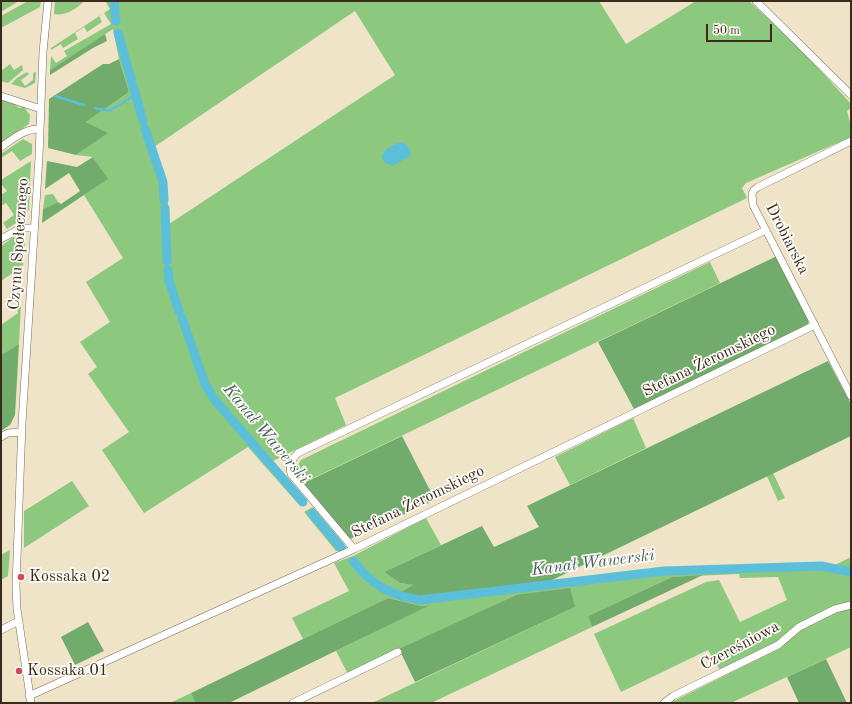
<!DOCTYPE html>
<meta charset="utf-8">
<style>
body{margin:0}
#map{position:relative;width:852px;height:704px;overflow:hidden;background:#efe4c7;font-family:"Old Standard TT",serif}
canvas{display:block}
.frame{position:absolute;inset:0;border:2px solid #3b2a1e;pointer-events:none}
.scale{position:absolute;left:706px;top:24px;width:66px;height:18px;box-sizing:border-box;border:2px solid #3b2a1e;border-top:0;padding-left:5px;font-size:12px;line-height:14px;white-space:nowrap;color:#3b2a1e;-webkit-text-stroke:3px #fdfcf7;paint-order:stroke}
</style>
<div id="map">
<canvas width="852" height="704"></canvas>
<div class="frame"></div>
<div class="scale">50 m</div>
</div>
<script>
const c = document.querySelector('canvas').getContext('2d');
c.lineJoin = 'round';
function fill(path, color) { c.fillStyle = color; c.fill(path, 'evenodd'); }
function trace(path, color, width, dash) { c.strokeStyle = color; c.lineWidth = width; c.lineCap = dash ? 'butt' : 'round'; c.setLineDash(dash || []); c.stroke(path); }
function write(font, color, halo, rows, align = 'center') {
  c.font = font + ' "Old Standard TT",serif'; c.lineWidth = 3.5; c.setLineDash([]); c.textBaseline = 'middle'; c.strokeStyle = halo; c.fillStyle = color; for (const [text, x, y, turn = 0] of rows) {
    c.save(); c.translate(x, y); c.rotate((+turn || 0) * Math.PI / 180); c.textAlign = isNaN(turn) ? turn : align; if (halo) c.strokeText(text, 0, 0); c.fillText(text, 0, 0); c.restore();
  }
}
const green = new Path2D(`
 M1,1H19L1,12Z
 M28,1H41L40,7L1,28V16Z
 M55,1H84C78,8 64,17 54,14Z
 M105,1H599L626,44L696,1H749L803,51L851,104V108L847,111L851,127V137L746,183L742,188L747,198L335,398L346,425L273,461L307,500L300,506L248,447L144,513L102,450L129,432L88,374L97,367L80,342L110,322L86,282L123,258L84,195L107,179L93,157L76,155L107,133L86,122L129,92L119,59L113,29L50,70L51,56L56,63L67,56L64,51L111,24L104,13L99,16L102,22L87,32L84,27L75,33L78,39L63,48L61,44L51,50V48L110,9ZM355,11L395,75L169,224L167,184L154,147Z
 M10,64L14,70L22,65L23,70L8,83L1,81V71Z
 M27,72L29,74L21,80L25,86L33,80V73L36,72L35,83L25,88L11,84L17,78Z
 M1,100L13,104L20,108L24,107L30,115L29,124L1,143Z
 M23,139L32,144V154L20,161L12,151L1,158V154Z
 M31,161L29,209L24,218L7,229L3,223L14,215L6,203L1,206V195L7,191L2,185L1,186V180Z
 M53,194L58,202L43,209L45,195Z
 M15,236L25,242L23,266L1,281V246Z
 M710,262L720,283L305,482L299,475L296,468L301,460Z
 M21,303L19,344L1,355V325L18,313L17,305Z
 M633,418L646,448L570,485L555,457Z
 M773,473L785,498L778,501L767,476Z
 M72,481L89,506L24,548V511Z
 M313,507L344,544L340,550L336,551L304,512Z
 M426,518L441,545L384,572L400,583L414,585L399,594L421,598L666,568L822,563L833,566L851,557V602L779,641L720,670L708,650L621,692L594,634L706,582L719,580L740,622L787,600L778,577L740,578L739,574L672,577L588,616L592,627L431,703H372L575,607L516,595L348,674L336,651L428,605L421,606L388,598L303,639L292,618L349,591L334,563L353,556Z
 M10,550L8,576L1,580V555Z
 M851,608V647L731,703H670L778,649L799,631L830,615Z
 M191,693L195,703H170Z`);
const forest = new Path2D(`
 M105,34L107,41L93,48L50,75V70Z
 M119,59L129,92L86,122L108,133L76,155L48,148L49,99L103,64H109Z
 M93,157L108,179L42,223L43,209L58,202L61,204L80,191L69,173L45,189L47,161L77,167Z
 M777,256L809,318L808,324L780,339L634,409L598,342Z
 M19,344L15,415L10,425L1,431V355Z
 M828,361L851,404V436L548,582L421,598L398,594L413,585L400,583L384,572L482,526L494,547L539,527L527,506Z
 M402,436L435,500L350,539L302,484Z
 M703,575L592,627L588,616L672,577Z
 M570,588L575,607L415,682L399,649L516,595Z
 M388,598L421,606L430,605L229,703H195L191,693Z
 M88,622L104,651L75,665L61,637Z
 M826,659L847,703H799L787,677Z`);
const water = new Path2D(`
 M400,142L406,144L411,152L410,156L392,166L385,163L382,158C384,148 392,146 400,142Z`);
const stream = new Path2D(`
 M55,96L84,105
 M95,108L109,111L135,95`);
const canal = new Path2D(`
 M114,1L116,21
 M118,33L143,121
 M145,129L163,182L164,200
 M165,208L167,261
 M168,270L169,281L179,311
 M182,318L205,384L214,399L303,502
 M312,513L342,549
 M353,561C372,585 389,595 420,600L664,571L821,566L851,572`);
const minor = new Path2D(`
 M756,1L851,95
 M1,96L41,109
 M851,141L758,187L754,190L752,194L753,205L851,396
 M1,147C13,139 25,128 40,129
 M1,239L21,228H34
 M1,437L8,433L22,432
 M354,549L291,474C289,465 291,460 298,453L766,230
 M1,630L19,621
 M29,696L354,549L815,325
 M31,703L17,609L16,586L22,423L39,157L43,52L48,1
 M293,703L398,652
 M664,703L673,696L778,645L799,627L835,609L851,605`);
const markers = [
 [21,577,4,"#d1495b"],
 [19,671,4,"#d1495b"]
];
const streetNames = [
 ["Drobiarska",787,239,63],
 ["Czynu Społecznego",19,244,-86],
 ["Stefana Żeromskiego",709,361,-26],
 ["Stefana Żeromskiego",418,502,-26],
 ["Czereśniowa",740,646,-28]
];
const poiNames = [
 ["Kossaka 02",29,577],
 ["Kossaka 01",27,671]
];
const waterNames = [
 ["Kanał Wawerski",266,434,50],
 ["Kanał Wawerski",593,563,-7]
];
fill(green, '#8cc87d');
fill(forest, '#71ac6c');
fill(water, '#5cbfda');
trace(stream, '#5cbfda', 2.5);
trace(canal, '#5cbfda', 9);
trace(minor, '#7a6b59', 8);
trace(minor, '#fff', 7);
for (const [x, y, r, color] of markers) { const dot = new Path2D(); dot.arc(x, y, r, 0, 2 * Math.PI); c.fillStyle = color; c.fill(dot); trace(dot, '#fdfcf7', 1.5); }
write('16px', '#3b2a1e', '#fdfcf7', streetNames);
write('16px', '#3b2a1e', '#fdfcf7', poiNames, 'left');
write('italic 17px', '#475e60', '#fdfcf7', waterNames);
</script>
